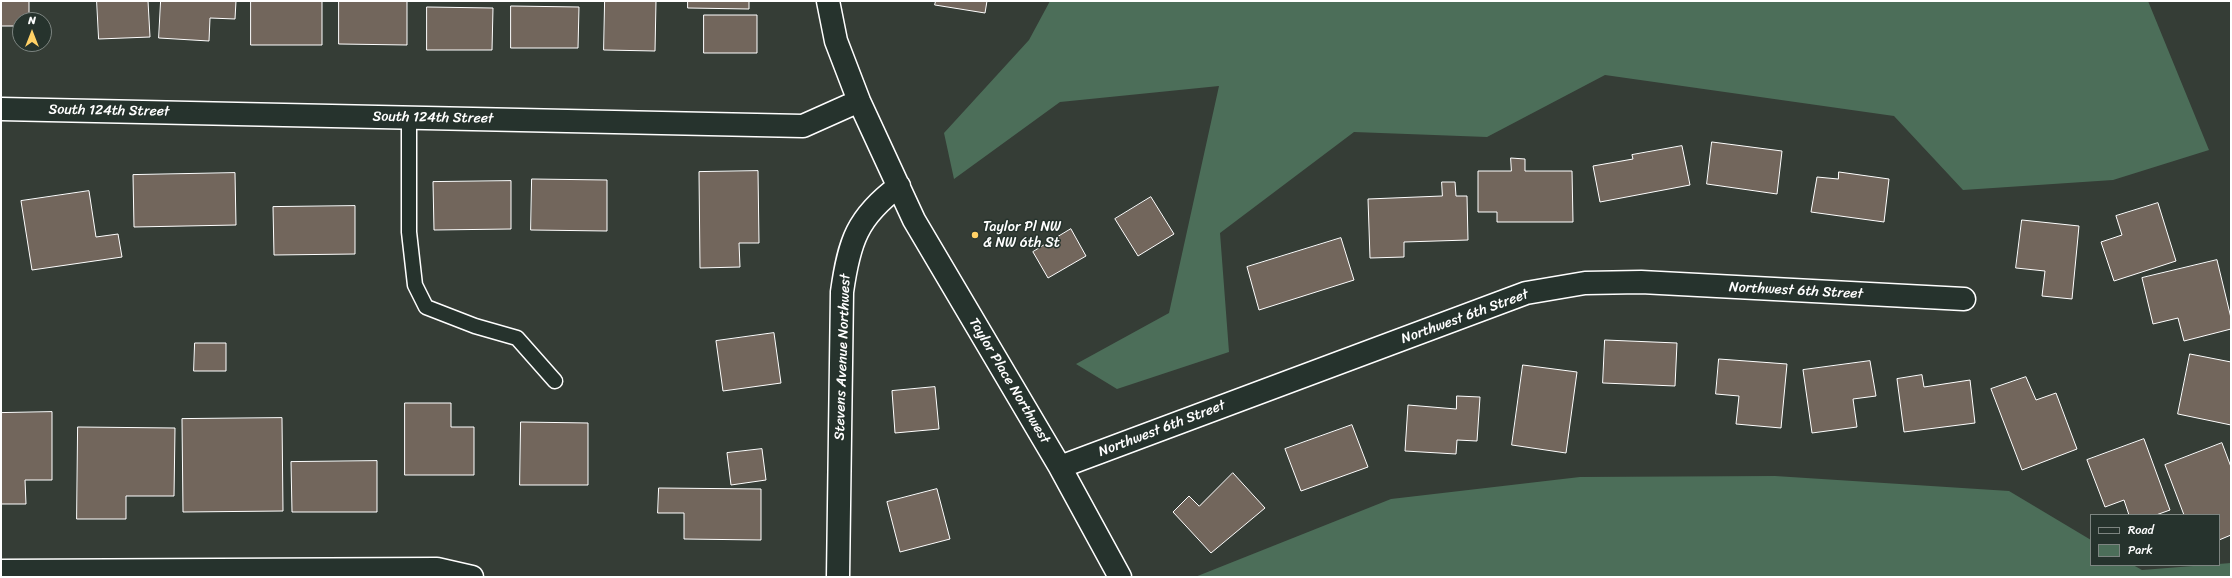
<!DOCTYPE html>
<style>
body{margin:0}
#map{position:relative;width:2232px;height:578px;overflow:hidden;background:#353d36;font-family:Sriracha,sans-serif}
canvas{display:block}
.frame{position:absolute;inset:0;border:2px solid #fff;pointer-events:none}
.legend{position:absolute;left:2090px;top:514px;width:130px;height:52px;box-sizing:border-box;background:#26332d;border:1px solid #7d8581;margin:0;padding:5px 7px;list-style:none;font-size:12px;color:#fff}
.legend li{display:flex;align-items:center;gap:8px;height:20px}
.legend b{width:20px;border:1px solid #7d8581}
.north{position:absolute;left:12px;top:12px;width:40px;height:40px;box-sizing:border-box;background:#26332d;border:1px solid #7d8581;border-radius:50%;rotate:0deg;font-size:11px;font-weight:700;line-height:16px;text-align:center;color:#fff}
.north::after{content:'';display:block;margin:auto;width:14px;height:18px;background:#ffd166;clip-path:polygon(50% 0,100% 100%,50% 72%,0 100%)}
</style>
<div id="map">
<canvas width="2232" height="578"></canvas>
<div class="frame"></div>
<ul class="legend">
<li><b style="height:5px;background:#26332d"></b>Road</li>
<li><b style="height:11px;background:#4c6e59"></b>Park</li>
</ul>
<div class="north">N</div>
</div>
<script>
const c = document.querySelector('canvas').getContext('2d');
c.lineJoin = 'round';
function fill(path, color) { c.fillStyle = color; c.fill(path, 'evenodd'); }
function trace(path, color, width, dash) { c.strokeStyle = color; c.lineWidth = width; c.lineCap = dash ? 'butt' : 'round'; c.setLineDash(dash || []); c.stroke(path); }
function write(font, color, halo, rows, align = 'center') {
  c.font = font + ' Sriracha,sans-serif'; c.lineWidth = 3; c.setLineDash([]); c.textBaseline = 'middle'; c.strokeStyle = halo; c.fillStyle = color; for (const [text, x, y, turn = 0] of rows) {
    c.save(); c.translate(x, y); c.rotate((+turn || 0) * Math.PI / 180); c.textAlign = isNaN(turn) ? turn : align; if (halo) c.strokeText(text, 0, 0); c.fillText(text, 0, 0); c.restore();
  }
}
const green = new Path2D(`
 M1050,1H2148L2209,150L2113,180L1963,190L1894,116L1605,75L1487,137L1354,132L1220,233L1229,352L1117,389L1076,364L1169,313L1219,86L1060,102L954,179L944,133L1029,40Z
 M1775,476L2009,491L2091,540V565H2133L2142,570L2231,563V577H1195L1391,499L1580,477Z`);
const building = new Path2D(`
 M1,1H29V20H20V26H1Z
 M97,1H148L150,37L99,39Z
 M161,1H236L235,19L210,18L209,41L159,38Z
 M251,1H322V45H251Z
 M339,1H407V45L339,44Z
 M605,1H656L655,51L604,50Z
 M688,1H749V9L688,8Z
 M936,1H987L985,13L935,5Z
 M511,6L579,7L578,48H511Z
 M427,7L493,8L492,50H427Z
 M704,15H757V53H704Z
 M1712,142L1782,151L1777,194L1707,184Z
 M1682,146L1690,185L1600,202L1593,166L1633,159L1632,155Z
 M1511,158L1525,159V171H1572L1573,222H1497V212H1478V171H1511Z
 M758,171L759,243H739L740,267L700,268L699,172Z
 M1839,172L1889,179L1884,222L1811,212L1817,177L1838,179Z
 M235,173L236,225L134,227L133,175Z
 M532,179L607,180V231L531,230Z
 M511,181V229L434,230L433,182Z
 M1442,182H1455L1456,196H1467L1468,240L1404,242V257L1370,258L1368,199L1442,196Z
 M89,191L96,237L118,234L122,257L32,270L21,201Z
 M1151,197L1174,234L1138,256L1115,219Z
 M2158,203L2176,261L2114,281L2101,242L2122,235L2116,216Z
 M355,206V254L274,255L273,207Z
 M2022,220L2079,226L2072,299L2042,296L2045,271L2016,268Z
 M1071,229L1086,256L1048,278L1033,252Z
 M1341,238L1354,280L1259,310L1247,267Z
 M2217,260L2231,318V329L2184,341L2178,318L2153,324L2142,278Z
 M774,333L781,383L723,391L716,341Z
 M1605,340L1677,343L1675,386L1603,383Z
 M195,343H226V371H194Z
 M2190,354L2231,362V425L2178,414Z
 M1719,359L1787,364L1781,428L1736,424L1739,396L1716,394Z
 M1870,361L1876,396L1853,399L1857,427L1812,433L1803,370Z
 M1523,365L1577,372L1566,453L1512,445Z
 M1922,375L1924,387L1970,380L1975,423L1904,432L1897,379Z
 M2026,377L2036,400L2056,393L2077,449L2022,470L1991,389Z
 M935,387L939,429L895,433L892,391Z
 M1457,396L1480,397L1477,441L1457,440L1456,454L1405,451L1408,405L1456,409Z
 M405,403H451V427H474V475H405Z
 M52,412V480H25L26,504H1V413Z
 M282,418L283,511L183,512L182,419Z
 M521,422L588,423V485H520Z
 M1352,425L1368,467L1301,491L1285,449Z
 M78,427L175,428L174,496H126V519H77Z
 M2144,439L2170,510L2156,515H2129L2124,500L2105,507L2087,460Z
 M2222,443L2231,467V535L2219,540V515H2184L2165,465Z
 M762,449L766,480L731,485L727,453Z
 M377,461V512H292L291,462Z
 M1233,473L1265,508L1211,553L1173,512L1189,496L1199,506Z
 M659,488L761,489V540L684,539V513H658Z
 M937,489L950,539L900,552L887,502Z`);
const service = new Path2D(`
 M409,117V232L415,285L426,307L475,326L517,338L555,381`);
const minor = new Path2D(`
 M828,1L836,41L859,101L914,220L1060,467L1120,577
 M1,109L803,126L859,101
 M1060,467L1526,293L1585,283L1641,282L1964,299
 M1,571L437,569L472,577
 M838,577L842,292C849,242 857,217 899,186`);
const markers = [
 [975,235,4,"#ffd166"]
];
const streetNames = [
 ["South 124th Street",109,111,1],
 ["South 124th Street",433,118,1],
 ["Northwest 6th Street",1796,291,3],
 ["Northwest 6th Street",1465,317,-20],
 ["Stevens Avenue Northwest",843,357,-88],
 ["Taylor Place Northwest",1009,381,59],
 ["Northwest 6th Street",1162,429,-21]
];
const poiNames = [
 ["Taylor Pl NW",983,227],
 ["& NW 6th St",983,243]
];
fill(green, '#4c6e59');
fill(building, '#72665c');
trace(building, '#fff', 1);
trace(service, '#fff', 17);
trace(minor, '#fff', 25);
trace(service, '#26332d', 14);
trace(minor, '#26332d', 22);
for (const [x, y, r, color] of markers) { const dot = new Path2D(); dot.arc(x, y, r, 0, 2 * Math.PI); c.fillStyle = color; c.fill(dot); trace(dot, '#26332d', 1.5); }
write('14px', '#fff', '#26332d', streetNames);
write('14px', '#fff', '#26332d', poiNames, 'left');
</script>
